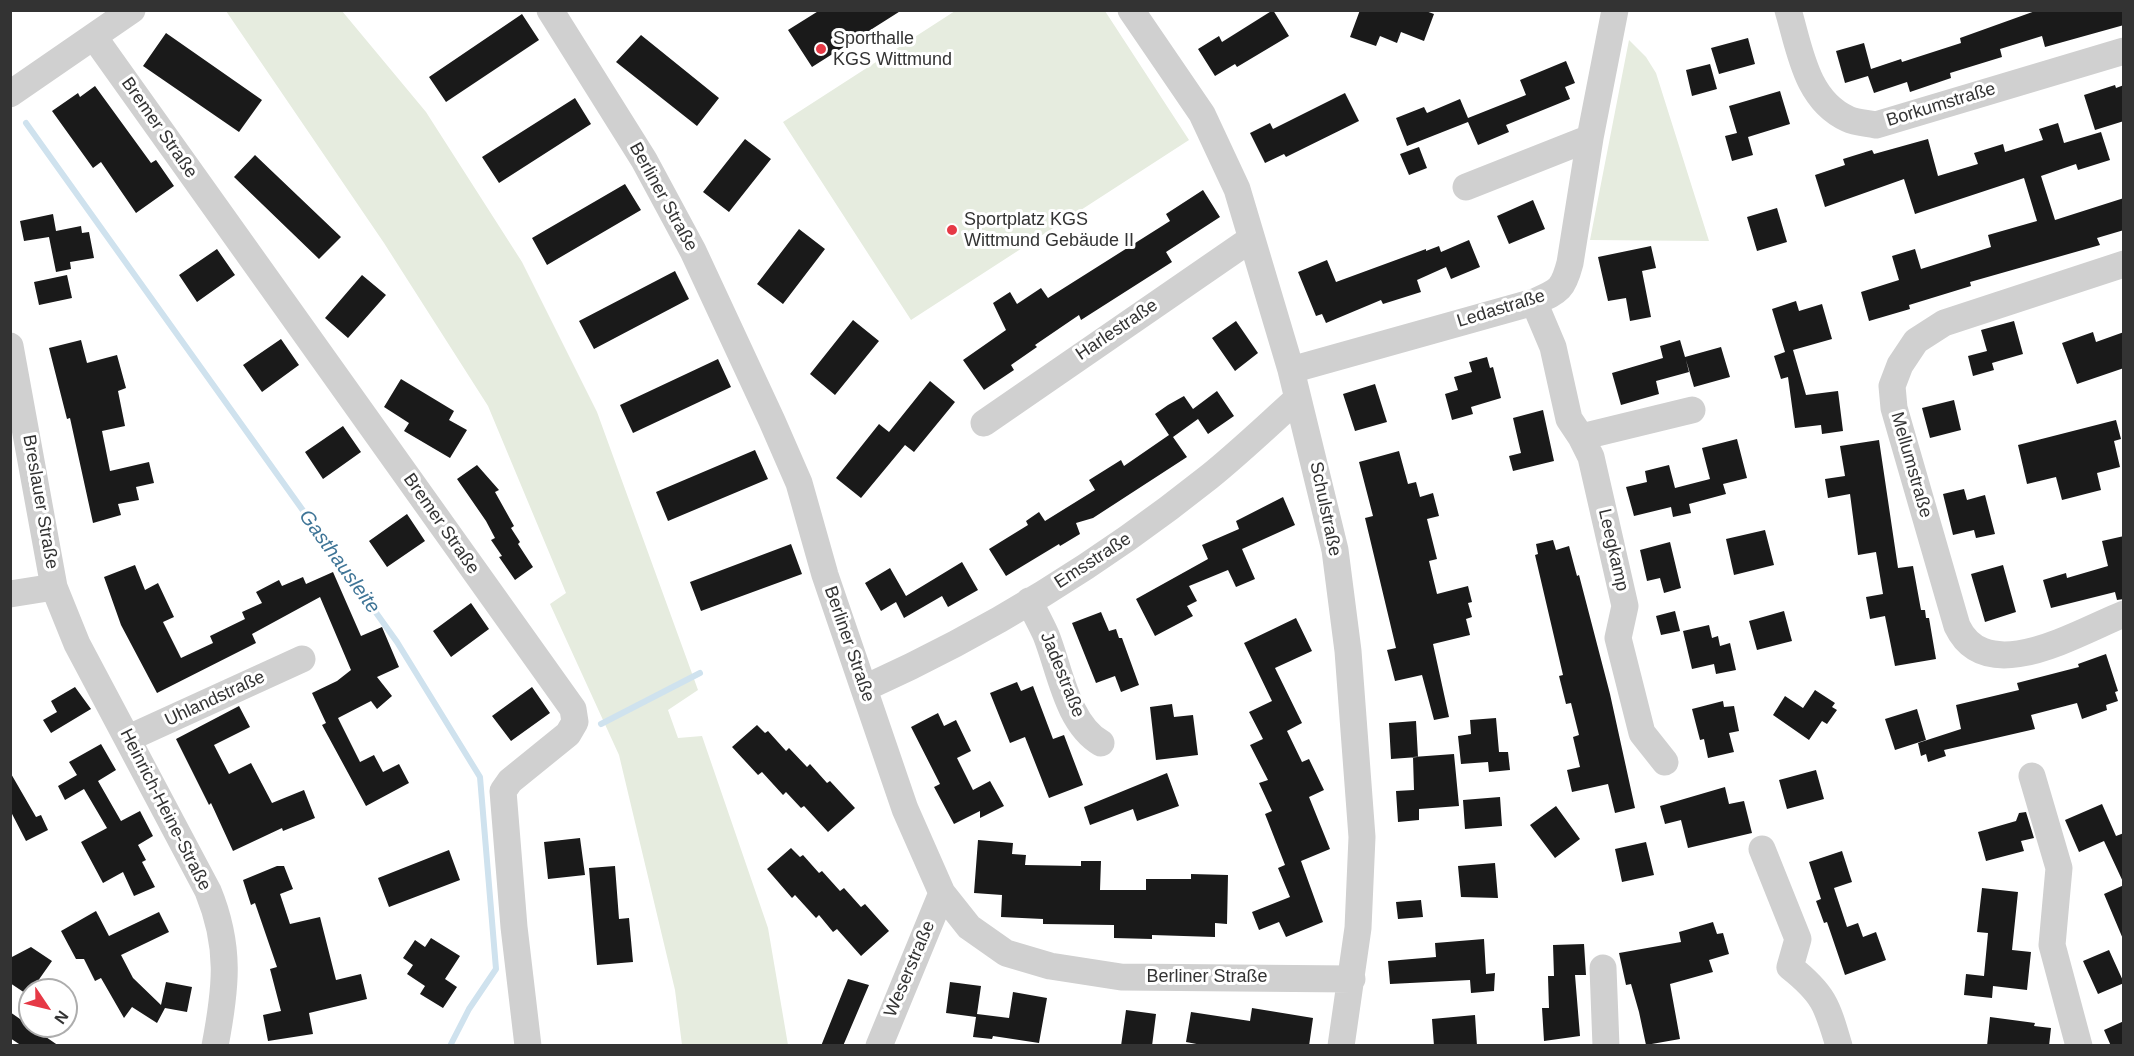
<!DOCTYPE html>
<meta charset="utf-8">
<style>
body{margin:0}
#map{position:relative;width:2134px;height:1056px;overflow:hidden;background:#fff;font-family:Arial,sans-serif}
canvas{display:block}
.frame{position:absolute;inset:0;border:12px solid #333;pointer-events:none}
.north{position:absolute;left:18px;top:978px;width:60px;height:60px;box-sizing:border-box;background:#fff;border:2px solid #adadad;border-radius:50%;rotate:125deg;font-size:16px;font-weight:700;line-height:24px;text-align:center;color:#333}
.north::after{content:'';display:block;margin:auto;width:21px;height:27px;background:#e63946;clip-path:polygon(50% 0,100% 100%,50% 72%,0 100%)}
</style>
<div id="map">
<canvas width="2134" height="1056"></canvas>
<div class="frame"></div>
<div class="north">N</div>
</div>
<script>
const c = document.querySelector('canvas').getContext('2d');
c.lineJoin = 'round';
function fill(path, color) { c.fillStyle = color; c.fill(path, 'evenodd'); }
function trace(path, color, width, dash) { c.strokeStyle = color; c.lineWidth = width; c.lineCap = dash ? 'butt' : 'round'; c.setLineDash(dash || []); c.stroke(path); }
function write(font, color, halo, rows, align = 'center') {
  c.font = font + ' Arial,sans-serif'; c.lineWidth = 6; c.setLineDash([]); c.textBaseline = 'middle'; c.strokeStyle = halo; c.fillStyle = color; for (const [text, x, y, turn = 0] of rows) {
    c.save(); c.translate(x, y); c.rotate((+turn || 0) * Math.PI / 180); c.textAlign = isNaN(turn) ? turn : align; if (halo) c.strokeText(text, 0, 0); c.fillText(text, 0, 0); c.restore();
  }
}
const green = new Path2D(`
 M226,11H342L426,112L522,262L597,412L698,690L668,710L678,738L702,736L768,928L788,1045H682L675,990L619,755L550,604L566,593L488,406L384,243Z
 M1105,11L1189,140L911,320L783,122L955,11Z
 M1629,40L1646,57L1656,73L1709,241L1590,240Z`);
const stream = new Path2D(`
 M26,123L397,642L480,777L496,969L469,1009L450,1046
 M601,724L700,673`);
const building = new Path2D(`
 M820,10H902L812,67L788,30Z
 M1273,10L1289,36L1237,67L1235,64L1215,76L1198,49L1219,36L1222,42Z
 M1360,10H1423L1434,14L1424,41L1401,32L1397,43L1380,36L1376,46L1350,37Z
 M2038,10H2124V25L2045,47L2042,36L2000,49L2002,57L1950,73L1951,78L1910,92L1907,82L1874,93L1868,76L1845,83L1836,51L1864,43L1871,69L1901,59L1902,62L1961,43L1960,38Z
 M522,14L539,40L446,102L429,77Z
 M166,33L262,100L239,132L143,66Z
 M641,35L719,98L697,126L616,62Z
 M1748,38L1755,64L1719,74L1711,48Z
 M1566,61L1575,83L1565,87L1570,99L1506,125L1509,132L1478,145L1468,122L1407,146L1396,118L1424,107L1427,113L1460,99L1468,118L1526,95L1520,80Z
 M1710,64L1717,89L1692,96L1686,70Z
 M2115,85L2116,88L2124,85V121L2095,130L2084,95Z
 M95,86L151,163L156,160L174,186L136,213L101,162L93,168L52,111L78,93L80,97Z
 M1780,91L1790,124L1748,137L1753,155L1732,161L1725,136L1737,133L1729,106Z
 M1345,93L1359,121L1286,157L1284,154L1265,163L1250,133L1270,123L1273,129Z
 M575,98L591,124L499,183L482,157Z
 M2058,123L2064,143L2101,132L2110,160L2078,170L2076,164L2041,176L2055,220L2124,198V230L2097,238L2100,245L1970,282L1971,286L1909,305L1910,309L1869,321L1861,292L1899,280L1892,256L1915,249L1921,269L1991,247L1988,235L2037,221L2024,178L1915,214L1904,179L1825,207L1815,175L1845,165L1843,159L1872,150L1874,154L1928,139L1938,176L1978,164L1974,153L2003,144L2005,152L2043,140L2039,129Z
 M745,139L771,159L729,212L703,192Z
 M1419,147L1427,168L1409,175L1400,154Z
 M255,155L341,237L319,259L234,177Z
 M625,184L641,210L547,265L532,238Z
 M1203,190L1220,217L1166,252L1172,262L1081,320L1079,315L1035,345L1037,347L1011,365L1014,370L984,390L963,360L1006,330L993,303L1010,292L1017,304L1041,288L1048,298L1170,221L1166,214Z
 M1533,200L1545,229L1509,244L1497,216Z
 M1777,208L1787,242L1757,251L1747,217Z
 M53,214L56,231L81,226L82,233L89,232L94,258L70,262L71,269L56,272L49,237L24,241L20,221Z
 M799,229L825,249L783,304L757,284Z
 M1469,240L1480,267L1451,279L1446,267L1417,280L1421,292L1383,304L1381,300L1326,323L1322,314L1316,316L1298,272L1327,260L1336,282L1426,249V251L1439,246L1441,252Z
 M1651,246L1656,268L1642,271L1651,317L1630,321L1626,298L1608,301L1598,257Z
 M217,249L235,275L197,302L179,275Z
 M675,271L689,299L594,349L579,321Z
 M67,275L72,298L39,305L34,282Z
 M362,275L386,295L348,338L325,318Z
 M1796,301L1799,311L1822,304L1832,339L1793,350L1806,395L1838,391L1843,431L1822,434L1821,425L1795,428L1788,377L1781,379L1774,356L1785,352L1772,309Z
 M853,320L879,341L835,395L810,374Z
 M1236,321L1258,353L1235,371L1212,338Z
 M2014,321L2023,354L1992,363L1994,370L1973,376L1968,356L1987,351L1981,330Z
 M2093,332L2096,342L2124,332V368L2077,384L2062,343Z
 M281,339L299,365L262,392L243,365Z
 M81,340L87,363L117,355L126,388L118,391L125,426L102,431L110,471L149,462L154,483L136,487L139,500L118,504L121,515L93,523L70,418L67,419L49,348Z
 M1680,340L1685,357L1721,347L1730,377L1694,387L1686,360L1689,372L1656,381L1659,394L1621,405L1612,373L1663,358L1660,346Z
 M1487,357L1490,368L1493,367L1501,398L1471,407L1473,414L1452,420L1445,394L1458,390L1454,377L1472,372L1469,362Z
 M718,359L731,387L633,433L620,405Z
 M401,379L454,411L449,420L467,430L450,458L404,431L409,423L384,407Z
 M930,381L955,402L914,452L905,445L861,498L836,478L879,424L889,432Z
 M1375,384L1387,422L1355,431L1343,394Z
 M1217,391L1234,416L1208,434L1198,419L1173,437L1187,457L1093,518L1076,523L1080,534L1060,546L1059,544L1006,576L989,549L1028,525L1026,521L1039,512L1045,521L1095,490L1089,480L1121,460L1124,466L1169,435L1155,414L1168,405L1184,396L1193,409Z
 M1954,400L1961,430L1930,438L1922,408Z
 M1543,410L1554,461L1513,471L1509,456L1521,453L1513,418Z
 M2116,420L2121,439L2114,441L2120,467L2097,473L2101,490L2062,500L2056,477L2027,484L2018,445Z
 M343,426L361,452L323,479L305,452Z
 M1737,439L1747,478L1723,484L1726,494L1689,504L1691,513L1673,517L1671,507L1634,516L1626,487L1647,482L1645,471L1669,465L1675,488L1710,479L1702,448Z
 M1879,440L1898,568L1913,566L1921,610H1925L1926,618H1929L1936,659L1895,666L1885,616L1870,619L1866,597L1883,594L1876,552L1858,555L1850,494L1828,498L1825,479L1845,476L1840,446Z
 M755,450L768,479L668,521L656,492Z
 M1399,451L1408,484L1416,482L1420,497L1433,493L1439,516L1427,519L1437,559L1429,561L1437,594L1468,586L1472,602L1468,603L1472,617L1466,619L1470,635L1433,644L1449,717L1434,720L1422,675L1395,681L1387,650L1396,648L1365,518L1373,516L1359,462Z
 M477,465L499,490L495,492L514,526L511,528L520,542L518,544L533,567L515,580L499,557L502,556L491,540L495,538L486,521L457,479Z
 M1964,489L1967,500L1985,495L1995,534L1976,538L1974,530L1953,535L1943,494Z
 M1283,497L1295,525L1242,549L1255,579L1236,587L1228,570L1189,586L1197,601L1187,606L1193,616L1155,636L1136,599L1208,559L1202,545L1239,529L1236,521Z
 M407,514L425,541L387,567L369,541Z
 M1765,530L1774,565L1734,575L1726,539Z
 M2124,536V599L2117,600L2115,592L2051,608L2043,580L2066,573L2067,578L2108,566L2102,541Z
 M1553,540L1556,550L1569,546L1577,576L1579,575L1610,694L1635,808L1615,813L1608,784L1572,792L1567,770L1580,767L1573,737L1579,735L1571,703L1566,704L1559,676L1563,675L1535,555L1538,554L1536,544Z
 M1670,542L1681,588L1664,593L1660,578L1647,581L1640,550Z
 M791,544L802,574L701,611L690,582Z
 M962,562L978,590L948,607L942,596L904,618L896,602L881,611L865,583L890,568L906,596Z
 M135,565L145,590L158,583L174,617L163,622L181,658L213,643L210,636L245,619L242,612L262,603L256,592L279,580L282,586L303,577L306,584L333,572L361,636L382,627L399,667L377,677L392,696L377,709L371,701L338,718L360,762L374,755L383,772L399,764L409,783L366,806L322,725L326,723L312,693L337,681L351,670L320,597L252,634L256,643L157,693L121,625L104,577Z
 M2003,565L2016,612L1985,622L1971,574Z
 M471,603L489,629L451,657L433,631Z
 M1675,611L1680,631L1661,635L1656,616Z
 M1784,611L1792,641L1757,650L1749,621Z
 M1101,612L1109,631L1116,629L1119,638H1122L1139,685L1121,692L1115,676L1096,683L1072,623Z
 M1296,618L1312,651L1275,668L1302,723L1287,731L1302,762L1309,759L1324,790L1309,797L1330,849L1301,861L1323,922L1286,937L1279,922L1259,930L1252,912L1290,897L1278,868L1285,865L1265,814L1272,811L1259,783L1268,780L1250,745L1263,739L1249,712L1272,701L1244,643Z
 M1709,625L1712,638L1718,636L1720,646L1730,643L1736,670L1716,674L1714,664L1692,669L1683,631Z
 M2106,654L2118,691L2115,692L2118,701L2106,705L2107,710L2082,719L2077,703L2031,715L2035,729L1944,750L1946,756L1928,762L1926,754L1921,756L1918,743L1961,729L1956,705L2019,690L2017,683L2079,667L2078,664Z
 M1017,682L1021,691L1033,686L1053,739L1064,735L1083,785L1049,798L1025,737L1010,743L990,693Z
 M75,687L91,709L51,733L43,720L57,712L51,701Z
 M532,687L550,713L511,741L492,716Z
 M1815,690L1835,703L1832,707L1837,710L1827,724L1822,721L1809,740L1773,715L1785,696L1803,708Z
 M1723,701L1724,707L1734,706L1739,731L1729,733L1734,752L1708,758L1704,739L1700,740L1692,709Z
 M1172,704L1174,717L1193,715L1198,755L1156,760L1150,707Z
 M239,706L250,727L214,745L229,774L251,763L272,803L304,790L315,818L283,831L282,828L233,851L211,803L209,805L176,739Z
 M1917,709L1926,740L1895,750L1885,719Z
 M938,713L944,726L956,720L971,751L957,758L973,790L990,781L1004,806L980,818V811L954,824L934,787L940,784L911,727Z
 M1496,718L1499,752H1508L1510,770L1489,772L1488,762L1461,764L1458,736L1471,734L1470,720Z
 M1416,721L1418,757L1391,759L1389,723Z
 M757,725L765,733L768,731L786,751L789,748L807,767L810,764L827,783L830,781L855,808L828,832L804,806L801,808L786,792L783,795L762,772L758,775L732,747Z
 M101,744L116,770L98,781L121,821L140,811L153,836L138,845L146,860L142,862L155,887L134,896L123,872L103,883L81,842L107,828L84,789L65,800L58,786L77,775L69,762Z
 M1454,754L1459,806L1419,809V820L1398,822L1396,791L1414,790L1413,757Z
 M1816,770L1824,799L1787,809L1779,780Z
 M10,772L36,817L41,815L48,830L26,841L10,810Z
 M1167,773L1179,806L1137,821L1133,809L1090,825L1084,807Z
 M1725,787L1729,804L1744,801L1752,833L1688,848L1681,820L1665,824L1660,806Z
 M1500,797L1502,826L1465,829L1463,800Z
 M2102,804L2116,836L2124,833V884L2104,841L2079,852L2065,820Z
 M1556,806L1580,839L1555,858L1530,825Z
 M2026,812L2034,838L2021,841L2024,851L1986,861L1978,832L2016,821L2019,813Z
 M580,838L585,875L548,879L544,842Z
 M978,840L1013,843L1012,854L1026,855L1025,865L1081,866V861H1101L1100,890H1146V879H1191V874L1228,875L1227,924L1215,923V937L1152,935V939L1114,938V925L1043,924V919L1001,917L1002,895L974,893Z
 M1646,842L1654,875L1622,882L1615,849Z
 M791,848L800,857L803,855L819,873L822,871L840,891L844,888L861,907L865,904L889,931L861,956L837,929L833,932L819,915L816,918L795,895L792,898L767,869Z
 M449,850L460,880L389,907L378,878Z
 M1842,851L1852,882L1834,888L1847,927L1858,923L1863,937L1876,932L1886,960L1845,975L1827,922L1824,923L1816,901L1821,899L1809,862Z
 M1495,863L1498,898L1461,897L1458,866Z
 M277,866H284L293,889L280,894L290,924L320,917L336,980L361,974L367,999L309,1013L313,1034L268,1041L263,1015L281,1011L270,969L277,967L255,903L251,905L243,880Z
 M615,866L619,919L629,918L633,962L597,965L589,868Z
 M2124,885V939H2123L2104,894Z
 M1982,888L2018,892L2012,950L2031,952L2027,990L1993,986L1992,998L1964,995L1966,974L1984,976L1988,933L1977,932Z
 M1421,900L1423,917L1398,919L1396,902Z
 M96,911L109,936L159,912L169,932L121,955L133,978L161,1005L166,982L192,987L187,1012L165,1008L157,1023L132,1007L124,1018L101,978L95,981L84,959H76L61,931Z
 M1713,922L1717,934L1723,933L1729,954L1709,960L1713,972L1670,984L1680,1039L1646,1045L1639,1012L1631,984L1626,985L1619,953L1681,942L1679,932Z
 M431,938L460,956L445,979L457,987L443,1008L420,994L425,986L407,974L413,965L403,958L415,940L425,947Z
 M1484,939L1486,974L1495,973L1494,991L1471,993L1470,980L1390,984L1388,961L1436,957L1435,943Z
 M1584,944L1586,975H1575L1580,1036L1544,1041L1542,1008H1549L1548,976H1554L1553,945Z
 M31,947L52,961L28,995L10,983V958Z
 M2109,950L2124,983L2098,994L2083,961Z
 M848,979L869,985L843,1046H821Z
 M950,982L981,986L977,1014L1009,1018L1013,992L1047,998L1039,1043L993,1036L992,1039L973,1037L976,1017L946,1013Z
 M1252,1008L1313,1018L1309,1046H1207L1186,1042L1191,1012L1250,1021Z
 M1126,1010L1156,1014L1152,1046H1121Z
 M10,1012L30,1026L59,1046H22L10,1038Z
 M1475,1015L1477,1046H1434L1432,1019Z
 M1990,1017L2035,1023L2034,1026L2051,1028L2049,1046H1987Z
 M2124,1021V1046H2111L2104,1030Z`);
const minor = new Path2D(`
 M550,10L644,160L693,251L772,421L799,483L825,575L905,809L942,893L969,927L1006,953L1050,966L1121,977L1352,979
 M1131,10L1202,114L1237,189L1291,370L1335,550L1348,651L1362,837L1358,928L1341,1046
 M1788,10C1800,50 1806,100 1848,119C1856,123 1867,123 1876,125L2124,51
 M94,37L573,709L575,722L568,734L510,781L503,791L514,927L528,1046
 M10,94L132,10
 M1466,187L1590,138
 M2124,264L1944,323L1916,341L1900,365L1892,386L1894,408L1957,626C1987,689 2078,632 2124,614
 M1534,302L1553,347L1569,419L1581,437L1692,410
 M10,346L54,587L77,644L208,891C231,947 226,988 215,1046
 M1291,370L1534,302C1559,291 1563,290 1570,263L1590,138L1615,10
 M984,423L1251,239
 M1581,437L1591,457L1625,606L1618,638L1642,733L1665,762
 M10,594L54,587
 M1029,601C1035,613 1041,624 1046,635C1060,670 1067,723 1101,743
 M865,688C987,633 1104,561 1209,477C1240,452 1268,425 1297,399
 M129,738L302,659
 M2032,776L2059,868L2052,945L2079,1046
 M1762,849L1798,939L1790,967C1824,994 1827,1005 1839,1046
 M1603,968L1606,1046
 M879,1046L942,893`);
const markers = [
 [821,49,6,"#e63946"],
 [952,230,6,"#e63946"]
];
const poiNames = [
 ["Sporthalle",833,39],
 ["KGS Wittmund",833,60],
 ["Sportplatz KGS",964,220],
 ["Wittmund Gebäude II",964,241]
];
const streetNames = [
 ["Borkumstraße",1941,105,-17],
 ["Bremer Straße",159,128,55],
 ["Berliner Straße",663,197,61],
 ["Ledastraße",1501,309,-17],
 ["Harlestraße",1117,330,-34],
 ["Mellumstraße",1911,465,74],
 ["Breslauer Straße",40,502,80],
 ["Schulstraße",1325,509,78],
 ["Bremer Straße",441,524,55],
 ["Leegkamp",1613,550,77],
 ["Emsstraße",1093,561,-33],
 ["Berliner Straße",849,644,71],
 ["Jadestraße",1062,675,68],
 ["Uhlandstraße",215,699,-25],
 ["Heinrich-Heine-Straße",165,810,63],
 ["Weserstraße",910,969,-67],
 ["Berliner Straße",1207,977]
];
const waterNames = [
 ["Gasthausleite",339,562,54]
];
fill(green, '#e6ecdf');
trace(stream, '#cfe2ee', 6);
fill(building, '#1a1a1a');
trace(minor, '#d0d0d0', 27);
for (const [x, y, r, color] of markers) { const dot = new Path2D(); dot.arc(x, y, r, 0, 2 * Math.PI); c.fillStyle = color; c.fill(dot); trace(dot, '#fff', 2); }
write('18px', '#333', '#fff', poiNames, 'left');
write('18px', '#333', '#fff', streetNames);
write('italic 20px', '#3f7597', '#fff', waterNames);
</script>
